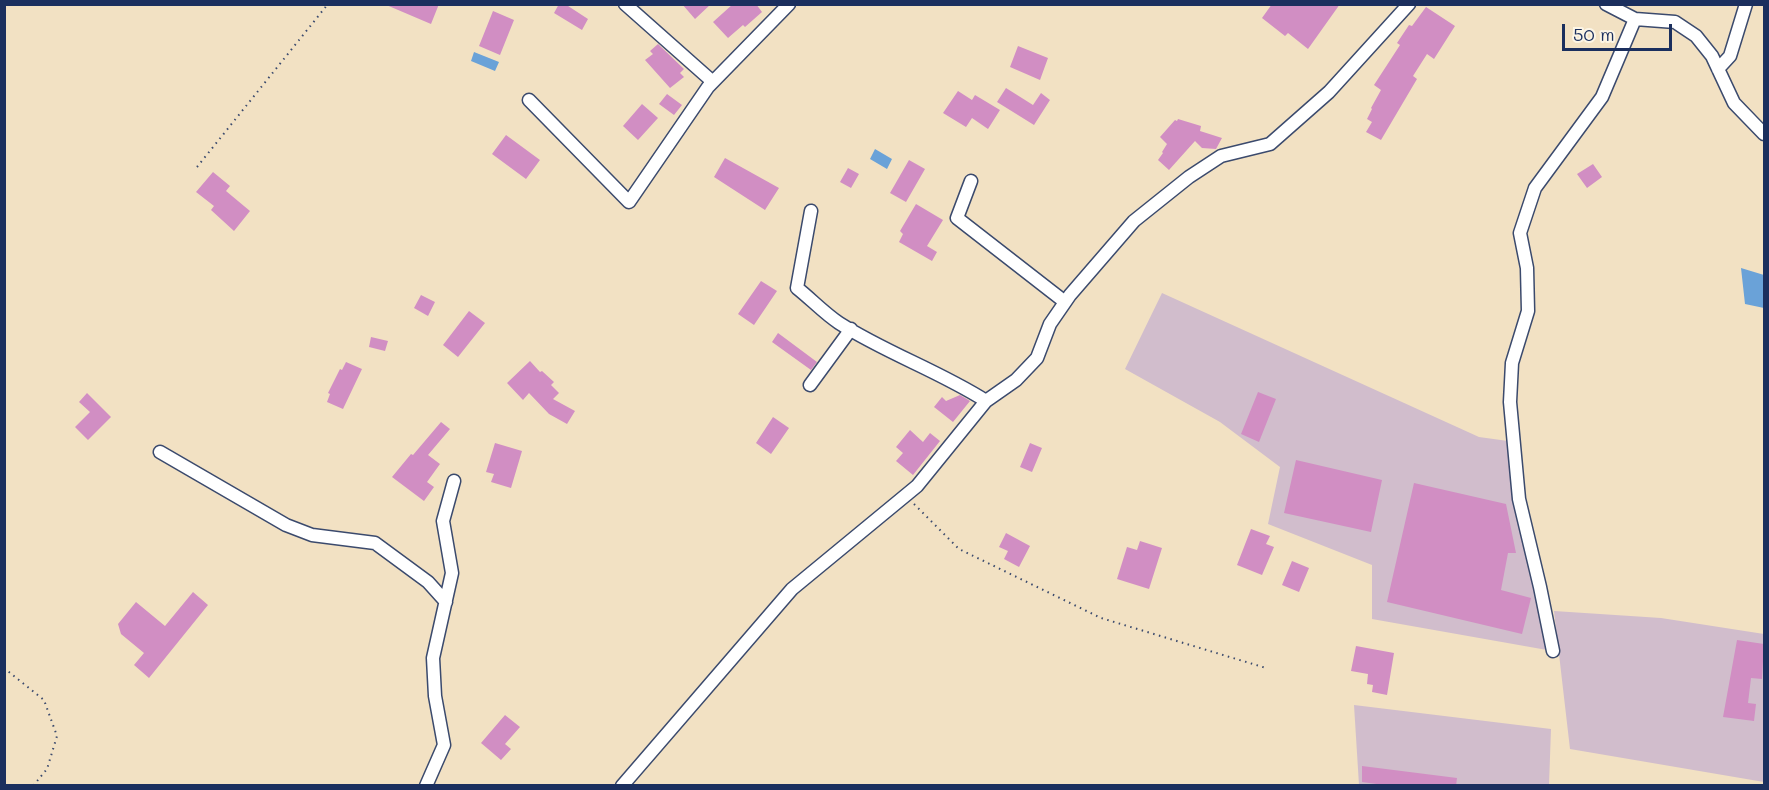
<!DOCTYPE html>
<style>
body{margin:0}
#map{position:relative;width:1769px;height:790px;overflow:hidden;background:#f2e1c3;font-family:Mali,sans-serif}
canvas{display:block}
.frame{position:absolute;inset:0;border:6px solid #1b2f5e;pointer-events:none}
.scale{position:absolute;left:1562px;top:24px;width:110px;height:27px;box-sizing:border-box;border:3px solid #1b2f5e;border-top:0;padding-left:8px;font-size:18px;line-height:21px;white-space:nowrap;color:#1b2f5e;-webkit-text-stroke:4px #fcf5e5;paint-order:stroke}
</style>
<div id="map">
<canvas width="1769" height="790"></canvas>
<div class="frame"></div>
<div class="scale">50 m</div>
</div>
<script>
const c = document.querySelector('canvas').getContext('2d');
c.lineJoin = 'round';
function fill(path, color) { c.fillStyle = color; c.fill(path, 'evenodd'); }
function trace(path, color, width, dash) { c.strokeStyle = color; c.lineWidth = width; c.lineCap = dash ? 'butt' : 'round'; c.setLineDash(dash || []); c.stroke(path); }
const industrial = new Path2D(`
 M1162,293L1479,437L1508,441L1514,496L1547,650L1372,619V565L1268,524L1280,467L1220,422L1125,369Z
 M1554,611L1661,618L1764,634V782L1570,749Z
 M1354,705L1551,729L1549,785H1359Z`);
const water = new Path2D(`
 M474,52L499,62L495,71L471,61Z
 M875,149L892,159L887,169L870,159Z
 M1741,268L1764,275V308L1745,304Z`);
const building = new Path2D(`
 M384,4H439L431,24Z
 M559,4H565L588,19L582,30L554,13Z
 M682,4H711L695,19Z
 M733,4H756L762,12L745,27L743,25L728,38L713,22Z
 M1272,4H1340L1308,49L1288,33L1285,36L1262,18Z
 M1426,7L1455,26L1434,59L1427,54L1413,76L1417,79L1381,140L1366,132L1372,122L1367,119L1372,109L1371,108L1381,90L1374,85L1400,45L1397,43L1409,25L1412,26Z
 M493,11L514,20L500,55L479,46Z
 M658,44L684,69L680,73L684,77L670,88L645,60L653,54L650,51Z
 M1018,46L1048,58L1040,80L1010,67Z
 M1006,88L1033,105L1041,93L1050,100L1034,125L997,102Z
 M958,91L972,100L975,95L1000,110L988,129L972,118L966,127L943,113Z
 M667,94L682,105L674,115L659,104Z
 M642,104L658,118L638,140L623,126Z
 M1178,119L1201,126L1200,131L1222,138L1216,149L1202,148L1195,141L1169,170L1158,160L1163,153L1162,152L1167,144L1160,137L1175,120L1177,121Z
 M506,135L540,160L526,179L492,154Z
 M725,158L779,188L765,210L714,177Z
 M909,160L925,169L906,202L890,193Z
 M1593,164L1602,177L1587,188L1577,174Z
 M848,168L859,174L851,188L840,182Z
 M213,172L230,186L226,191L250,211L234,231L211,210L214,206L196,192Z
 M916,204L943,220L927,246L937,252L932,261L899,242L903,234L900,231Z
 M761,281L777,291L754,325L738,314Z
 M421,295L435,302L428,316L414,308Z
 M469,311L485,323L458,357L443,345Z
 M778,333L817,362L811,370L772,342Z
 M371,337L388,341L385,351L369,347Z
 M530,361L540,372L542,371L554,382L551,385L559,393L553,399L575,411L567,424L549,414L529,393L523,400L507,383Z
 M346,362L362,369L343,409L327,402L330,394L328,393L340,369L342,370Z
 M1258,392L1276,399L1259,442L1241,434Z
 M87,393L111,417L88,440L75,427L90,412L79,402Z
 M960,395L970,401L953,422L934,407L942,397L946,401Z
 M773,417L789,428L771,454L756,443Z
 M441,422L450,429L428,455L440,464L427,482L434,487L424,501L392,477L411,454L413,455Z
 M910,430L923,442L930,433L940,441L913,475L896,461L903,453L896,447Z
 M495,443L522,451L511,488L491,482L494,474L486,472Z
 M1030,443L1042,448L1032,472L1020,467Z
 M1296,460L1382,480L1371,532L1284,513Z
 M1414,483L1506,504L1516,553H1508L1501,590L1531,598L1522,634L1387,602Z
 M1251,529L1270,536L1266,544L1274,547L1262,575L1237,565Z
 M1006,533L1030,546L1019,567L1004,559L1008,551L999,547Z
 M1140,541L1162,548L1149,589L1117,579L1127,547L1137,550Z
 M1292,561L1309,568L1299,592L1282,585Z
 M193,592L208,605L149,678L134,665L144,653L121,634L118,624L136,602L165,626Z
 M1737,640L1764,644L1762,679L1751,678L1748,703L1756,704L1754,721L1723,717Z
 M1356,646L1394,653L1387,695L1372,692L1373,685L1367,684L1368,674L1351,671Z
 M505,715L520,727L505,744L511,749L501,760L481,743Z
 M1362,766L1457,778L1456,786H1391L1362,782Z`);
const path = new Path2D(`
 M197,167L328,4
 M914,504L959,549L1101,618L1266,668
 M4,668L44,700L57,736L47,769L33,786`);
const minor = new Path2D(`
 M625,4L713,82
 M1606,4L1635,19L1675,22L1696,36L1712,56L1734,103L1764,134
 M1718,69L1730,56L1746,4
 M529,100L629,202L708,87L789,4
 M971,181L957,218L1065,302
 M811,211L797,288C811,299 824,313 839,323C886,353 939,371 986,401
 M810,385L851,329
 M160,452L286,525L312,535L375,543L428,582L446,602
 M1553,651L1540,587L1519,499L1510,402L1512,363L1528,311L1527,268L1520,233L1535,188L1602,97L1635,19
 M426,786L444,745L435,696L433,658L452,573L443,521L454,481
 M622,786L792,589L917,486L986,401L1016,380L1037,358L1050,324L1070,295L1134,221L1189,177L1221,156L1270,144L1329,92L1409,4`);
fill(industrial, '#d1bdcc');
fill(water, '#6aa2d8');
fill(building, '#d18ec3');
trace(minor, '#3b4a6d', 15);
trace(path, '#3b4a6d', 2, [1.5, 4.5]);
trace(minor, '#fff', 12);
</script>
